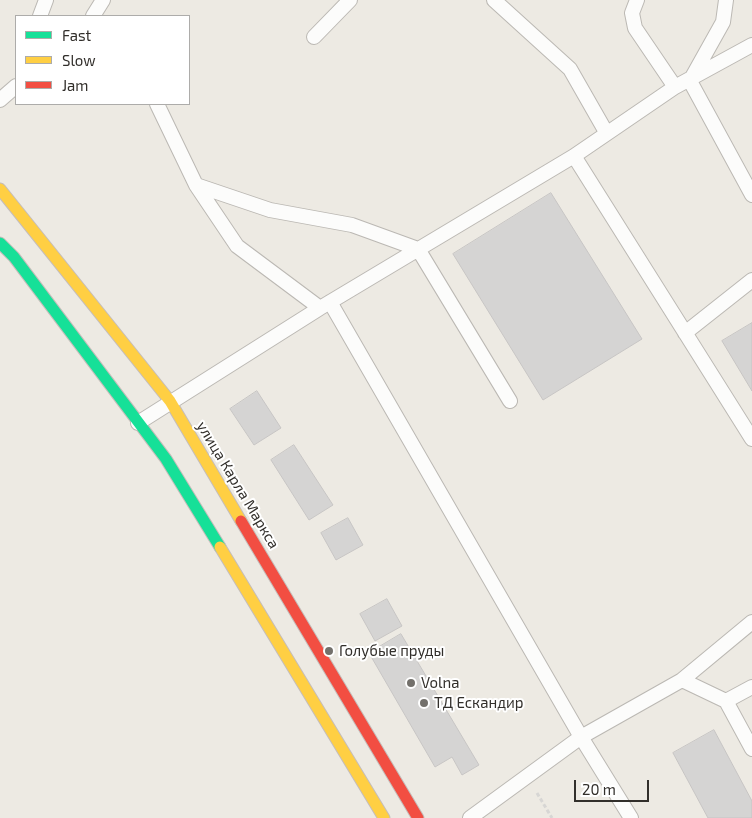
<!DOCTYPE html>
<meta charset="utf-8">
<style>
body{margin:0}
#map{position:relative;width:752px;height:818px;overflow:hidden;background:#edeae3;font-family:"Exo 2",sans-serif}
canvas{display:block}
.legend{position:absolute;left:15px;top:15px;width:175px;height:90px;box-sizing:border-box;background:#fff;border:1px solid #adacaa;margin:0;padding:6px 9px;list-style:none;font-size:15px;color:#322f2b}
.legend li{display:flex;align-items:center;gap:10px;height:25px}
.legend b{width:25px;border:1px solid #adacaa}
.scale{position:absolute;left:574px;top:780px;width:75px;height:22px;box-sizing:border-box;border:2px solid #322f2b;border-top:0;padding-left:6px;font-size:15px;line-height:18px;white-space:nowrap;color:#322f2b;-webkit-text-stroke:4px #fff;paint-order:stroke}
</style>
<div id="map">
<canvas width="752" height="818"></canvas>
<ul class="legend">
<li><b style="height:6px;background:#16e098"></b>Fast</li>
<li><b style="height:6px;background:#ffcf43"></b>Slow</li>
<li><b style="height:6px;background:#f24e42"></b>Jam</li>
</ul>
<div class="scale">20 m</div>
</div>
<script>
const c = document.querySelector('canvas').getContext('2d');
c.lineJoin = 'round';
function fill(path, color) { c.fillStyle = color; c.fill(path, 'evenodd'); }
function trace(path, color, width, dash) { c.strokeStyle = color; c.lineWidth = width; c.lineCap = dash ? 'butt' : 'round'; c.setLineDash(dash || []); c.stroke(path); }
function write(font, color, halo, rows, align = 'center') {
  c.font = font + ' "Exo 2",sans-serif'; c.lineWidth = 4; c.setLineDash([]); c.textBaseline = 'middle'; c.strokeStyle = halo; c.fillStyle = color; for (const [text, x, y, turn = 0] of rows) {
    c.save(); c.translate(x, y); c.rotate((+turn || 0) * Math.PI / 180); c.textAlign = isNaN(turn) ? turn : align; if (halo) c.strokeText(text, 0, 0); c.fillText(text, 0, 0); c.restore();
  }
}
const building = new Path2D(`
 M551,193L642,339L543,400L453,254Z
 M752,323V391L722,341Z
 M257,391L281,428L254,445L230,409Z
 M294,445L333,505L309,520L271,460Z
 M348,518L363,545L336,560L321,533Z
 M387,599L402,626L375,641L360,614Z
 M401,634L479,765L462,775L452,757L435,767L369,653Z
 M714,730L752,801V818H708L673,753Z`);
const path = new Path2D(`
 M537,793L552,818`);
const lane = new Path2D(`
 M494,0L570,69L606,132
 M637,0L632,13L635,28L675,87
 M726,0L723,22L690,81L752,195
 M40,16L46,0
 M93,16L103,0
 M314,37L350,0
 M0,100L16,86
 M157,104L196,185L237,246L320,308
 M574,156L752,439
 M196,185L270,210L352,225L418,249L510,401
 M330,302L581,737L470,818
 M685,333L752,280
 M138,423L320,308L574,156L675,87L752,45
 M682,680L752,622
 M726,701L752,687
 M631,818L581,737L682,680L726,701L752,749`);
const fast = new Path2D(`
 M0,243L14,257L166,459L220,547`);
const slow = new Path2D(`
 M0,189L170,401L241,521
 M220,547L384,818`);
const jam = new Path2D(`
 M241,521L418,818`);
const markers = [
 [329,651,5,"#73706b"],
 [411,683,5,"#73706b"],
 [424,703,5,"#73706b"]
];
const streetNames = [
 ["улица Карла Маркса",238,485,59]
];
const poiNames = [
 ["Голубые пруды",339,651],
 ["Volna",421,683],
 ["ТД Ескандир",434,703]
];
fill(building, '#d5d4d3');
trace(building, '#c7c5c4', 1);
trace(lane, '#bbb8b3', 16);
trace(fast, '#c5bdba', 13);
trace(slow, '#c5bdba', 13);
trace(jam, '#c5bdba', 13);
trace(path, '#d7d6d4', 3, [4, 2.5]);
trace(lane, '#fcfcfb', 14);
trace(fast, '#16e098', 11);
trace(slow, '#ffcf43', 11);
trace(jam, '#f24e42', 11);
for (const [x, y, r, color] of markers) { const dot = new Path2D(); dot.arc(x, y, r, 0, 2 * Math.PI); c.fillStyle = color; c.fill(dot); trace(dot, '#fff', 2); }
write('15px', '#322f2b', '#fff', streetNames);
write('15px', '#322f2b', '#fff', poiNames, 'left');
</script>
